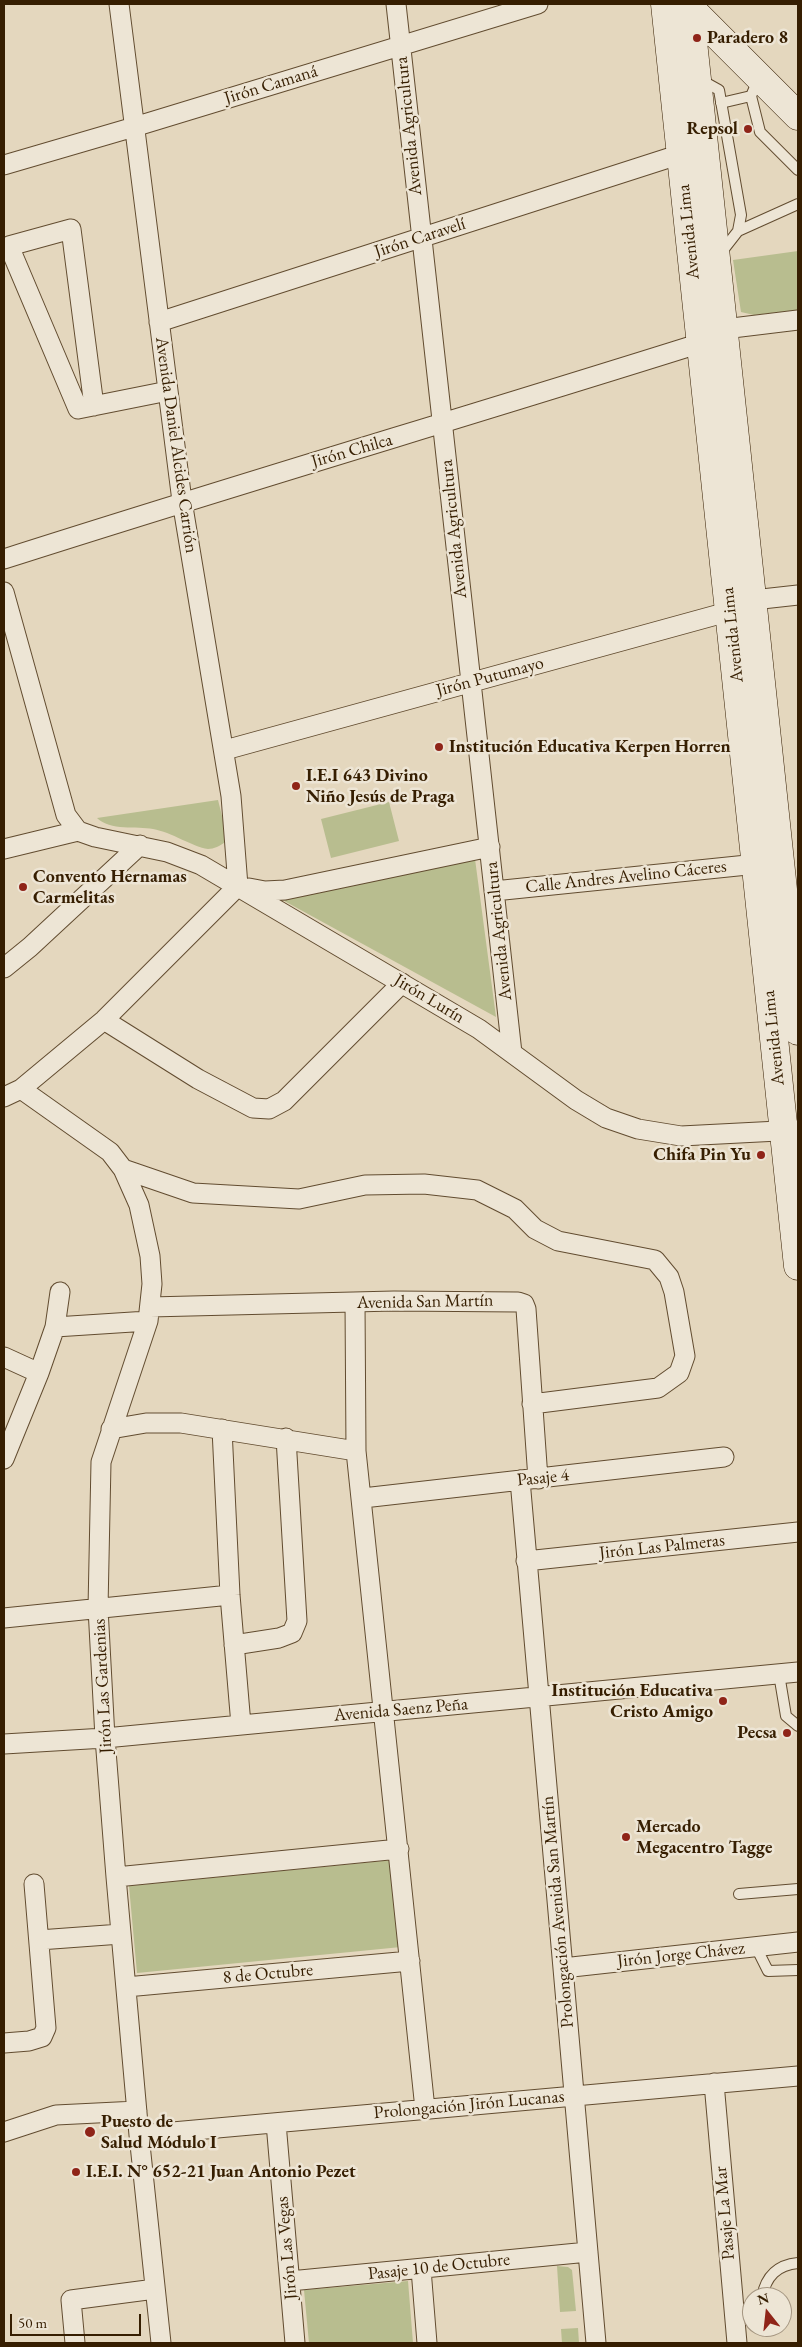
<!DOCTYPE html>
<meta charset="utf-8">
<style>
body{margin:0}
#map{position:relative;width:802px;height:2347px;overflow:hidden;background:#e4d7be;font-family:"EB Garamond",serif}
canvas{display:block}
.frame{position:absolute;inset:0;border:5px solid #361e01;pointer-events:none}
.north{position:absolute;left:742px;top:2287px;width:50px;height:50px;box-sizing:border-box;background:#ede5d5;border:1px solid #a49580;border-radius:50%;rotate:344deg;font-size:14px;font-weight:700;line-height:20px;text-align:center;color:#361e01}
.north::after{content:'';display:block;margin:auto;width:18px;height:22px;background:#8f2418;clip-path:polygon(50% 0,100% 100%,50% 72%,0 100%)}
.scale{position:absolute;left:10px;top:2314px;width:131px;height:22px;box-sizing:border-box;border:2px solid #361e01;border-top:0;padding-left:6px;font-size:15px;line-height:18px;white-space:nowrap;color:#361e01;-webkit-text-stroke:4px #ede5d5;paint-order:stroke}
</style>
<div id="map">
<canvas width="802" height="2347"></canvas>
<div class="frame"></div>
<div class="north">N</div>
<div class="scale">50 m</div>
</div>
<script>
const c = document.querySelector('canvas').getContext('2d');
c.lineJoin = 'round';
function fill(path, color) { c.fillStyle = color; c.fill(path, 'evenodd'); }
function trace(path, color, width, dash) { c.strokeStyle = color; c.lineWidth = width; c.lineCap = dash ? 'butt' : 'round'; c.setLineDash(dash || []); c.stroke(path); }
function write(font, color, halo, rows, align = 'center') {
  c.font = font + ' "EB Garamond",serif'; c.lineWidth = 5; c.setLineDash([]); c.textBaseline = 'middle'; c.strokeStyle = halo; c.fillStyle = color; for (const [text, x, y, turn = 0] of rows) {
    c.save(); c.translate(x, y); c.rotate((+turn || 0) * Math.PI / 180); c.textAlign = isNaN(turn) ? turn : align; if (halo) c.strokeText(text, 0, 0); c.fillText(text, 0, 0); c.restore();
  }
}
const green = new Path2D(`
 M798,251V310L754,315L741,312L733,260Z
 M218,800L227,836L225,842C220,846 214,849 208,849C193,847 171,832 153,829C137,826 110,831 97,818Z
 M389,802L399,841L331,858L321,819Z
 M475,859L496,1017L277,897Z
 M393,1860L401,1947L137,1973L129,1886Z
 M557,2266L568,2267L572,2270L576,2311L560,2312Z
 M408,2281L413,2343H309L304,2290Z
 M578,2328L579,2343H562L561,2329Z`);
const service = new Path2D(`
 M759,78L751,96L760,132L798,170
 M701,80L719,90L741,215L738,231L720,254
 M721,103L751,96
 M738,231L798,204
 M779,1674L786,1716L798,1726
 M739,1894L798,1889
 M756,1947L768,1971L798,1970
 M762,2297C766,2276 777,2265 798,2263`);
const minor = new Path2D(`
 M119,4L182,501L231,796L238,886
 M396,4L512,1053
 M4,165L134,127L538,4
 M159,322L681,154
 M724,329L798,320
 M94,406L71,229L9,246L78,409L168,391
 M4,559C235,485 469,416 701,343
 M4,592L66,815L78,831
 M225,750L731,611L753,600L798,595
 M78,831L95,837L167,852L201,865L479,1029L576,1100L606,1118L638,1129L681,1136L798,1130
 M4,849L78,831
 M249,888L265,891L285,890L490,847
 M494,891L757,864
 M4,968L30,947L140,845
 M104,1020L198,1079L253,1108L269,1109L284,1101L402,983
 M21,1089L110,1152L123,1169L139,1205L150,1256L152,1284L148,1321L101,1462L98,1608L105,1738L116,1877L139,2135L161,2343
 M4,1097L21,1089L104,1020L238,886
 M123,1169L193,1193L299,1199L365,1185L424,1184L477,1190L515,1209L535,1229L558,1241L655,1260L669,1277L674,1292L685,1356L679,1373L658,1388L532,1404
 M355,1302L356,1451L425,2109
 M150,1307L394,1301L518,1302L524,1304L526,1309L538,1479
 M55,1327L148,1321
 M4,1357L39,1373
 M111,1429L146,1423H181L356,1451
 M222,1429L230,1595L241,1725
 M4,1459L39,1373L55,1327L60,1292
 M520,1480L596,2343
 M363,1498L724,1457
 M526,1561L798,1532
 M4,1618L230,1595
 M234,1645L279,1638L292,1633L297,1621L286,1438
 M4,1744L105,1738L798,1672
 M116,1877L399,1849
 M39,1940L121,1934
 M563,1968L798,1942
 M126,1987L410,1961
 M4,2043L29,2041L42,2037L46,2028L34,1884
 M714,2083L737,2343
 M276,2123L295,2343
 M4,2132L56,2115L137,2111
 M139,2135L798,2076
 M421,2269L427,2343
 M290,2281L588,2252
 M75,2343L71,2300L155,2289`);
const secondary = new Path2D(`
 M665,4L798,1266
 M689,4L798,1031
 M682,8L689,7L798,116`);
const markers = [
 [697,38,5,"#8f2418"],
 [748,129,5,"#8f2418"],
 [439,747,5,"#8f2418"],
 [296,786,5,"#8f2418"],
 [23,887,5,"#8f2418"],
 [761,1155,5,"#8f2418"],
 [723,1701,5,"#8f2418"],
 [787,1733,5,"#8f2418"],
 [626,1837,5,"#8f2418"],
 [90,2132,6,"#8f2418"],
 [76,2172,5,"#8f2418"]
];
const poiNames = [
 ["Paradero 8",707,38],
 ["Repsol",738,129,"right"],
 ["Institución Educativa Kerpen Horren",449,747],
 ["I.E.I 643 Divino",306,776],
 ["Niño Jesús de Praga",306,797],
 ["Convento Hernamas",33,877],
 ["Carmelitas",33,898],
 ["Chifa Pin Yu",751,1155,"right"],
 ["Institución Educativa",713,1691,"right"],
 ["Cristo Amigo",713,1712,"right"],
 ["Pecsa",777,1733,"right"],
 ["Mercado",636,1827],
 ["Megacentro Tagge",636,1848],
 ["Puesto de",101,2122],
 ["Salud Módulo I",101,2143],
 ["I.E.I. N° 652-21 Juan Antonio Pezet",86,2172]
];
const streetNames = [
 ["Jirón Camaná",271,85,-17],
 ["Avenida Agricultura",409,126,-96],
 ["Avenida Lima",689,232,-96],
 ["Jirón Caravelí",420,238,-18],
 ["Avenida Daniel Alcides Carrión",176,445,82],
 ["Jirón Chilca",352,451,-16],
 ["Avenida Agricultura",454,529,-96],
 ["Avenida Lima",733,635,-96],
 ["Jirón Putumayo",490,677,-15],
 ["Calle Andres Avelino Cáceres",626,877,-6],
 ["Avenida Agricultura",499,931,-96],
 ["Jirón Lurín",429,999,31],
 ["Avenida Lima",774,1038,-96],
 ["Avenida San Martín",425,1302,-1],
 ["Pasaje 4",543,1478,-6],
 ["Jirón Las Palmeras",662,1547,-6],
 ["Jirón Las Gardenias",103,1686,-93],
 ["Avenida Saenz Peña",401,1710,-5],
 ["Prolongación Avenida San Martín",558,1912,-95],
 ["Jirón Jorge Chávez",681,1955,-6],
 ["8 de Octubre",268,1974,-5],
 ["Prolongación Jirón Lucanas",469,2105,-5],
 ["Pasaje La Mar",725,2213,-95],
 ["Jirón Las Vegas",287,2248,-95],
 ["Pasaje 10 de Octubre",439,2267,-6]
];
fill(green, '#b8bd8f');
trace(service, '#624c30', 12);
trace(minor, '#624c30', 21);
trace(secondary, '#361e01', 29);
trace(service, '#ede5d5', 10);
trace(minor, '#ede5d5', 19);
trace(secondary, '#ede5d5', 28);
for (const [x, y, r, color] of markers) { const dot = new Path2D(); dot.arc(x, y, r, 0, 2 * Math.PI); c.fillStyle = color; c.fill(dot); trace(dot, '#ede5d5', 2); }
write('bold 18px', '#361e01', '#ede5d5', poiNames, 'left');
write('18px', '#361e01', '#ede5d5', streetNames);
</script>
